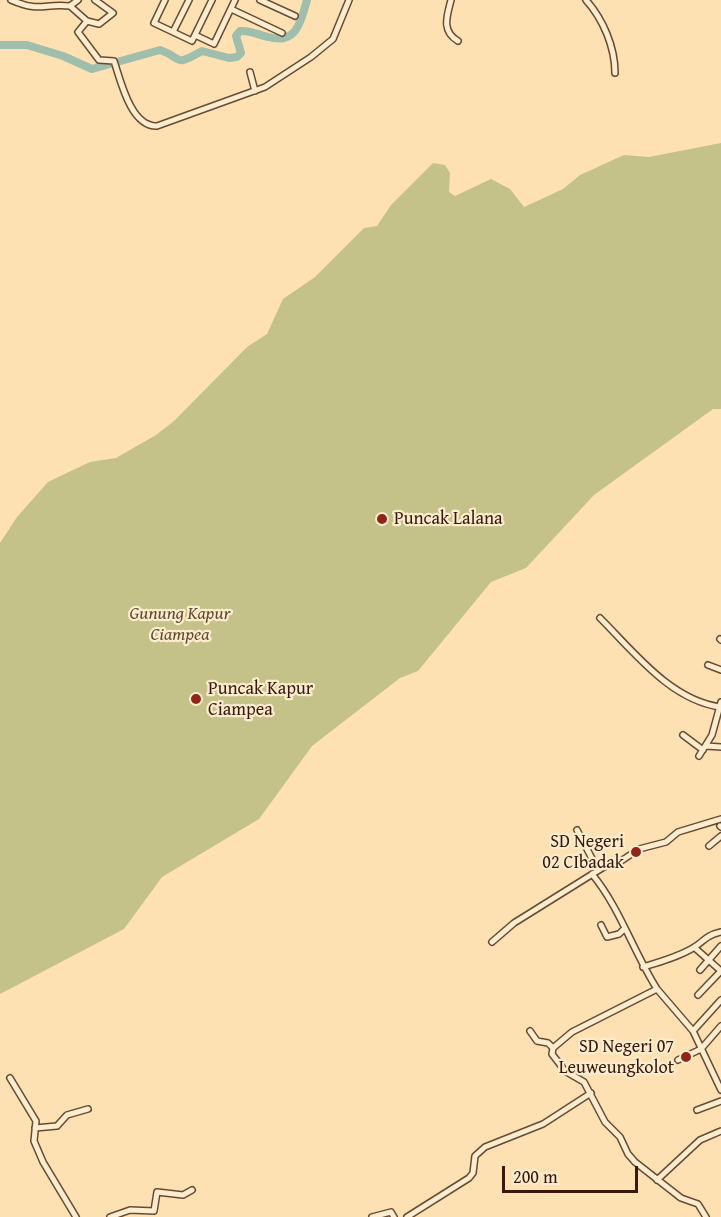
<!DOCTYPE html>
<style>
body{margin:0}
#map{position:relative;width:721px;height:1217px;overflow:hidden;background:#fde1b3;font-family:"Gentium Book Plus",serif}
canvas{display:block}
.scale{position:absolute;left:502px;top:1166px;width:136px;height:27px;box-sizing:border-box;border:3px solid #37180a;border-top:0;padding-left:8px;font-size:18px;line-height:21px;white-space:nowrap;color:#37180a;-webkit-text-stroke:4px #feecce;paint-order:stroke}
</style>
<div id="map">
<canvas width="721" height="1217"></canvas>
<div class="scale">200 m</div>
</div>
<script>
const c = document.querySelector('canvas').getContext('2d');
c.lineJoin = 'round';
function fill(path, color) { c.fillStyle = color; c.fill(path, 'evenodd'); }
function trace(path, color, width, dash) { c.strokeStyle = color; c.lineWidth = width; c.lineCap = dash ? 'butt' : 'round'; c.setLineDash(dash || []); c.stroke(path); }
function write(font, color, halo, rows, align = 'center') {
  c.font = font + ' "Gentium Book Plus",serif'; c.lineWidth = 4.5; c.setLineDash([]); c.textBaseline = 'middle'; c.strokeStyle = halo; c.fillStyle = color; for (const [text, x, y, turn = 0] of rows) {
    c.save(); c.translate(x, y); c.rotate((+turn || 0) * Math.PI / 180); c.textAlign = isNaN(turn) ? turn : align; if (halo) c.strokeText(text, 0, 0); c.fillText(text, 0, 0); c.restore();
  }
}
const green = new Path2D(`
 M721,143V409H713L594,495L526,568L491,582L418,671L400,678L312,746L259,819L162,877L124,929L0,994V543L17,517L48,482L90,462L116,458L156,435L174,421L247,347L267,334L283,299L315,277L364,228L377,226L391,205L433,163L445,165L450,173L449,192L455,196L491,179L510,189L524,207L563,189L580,175L624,155L649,157Z`);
const river = new Path2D(`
 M0,45H27L63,56L92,69L160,50C184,58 172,68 202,51L229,58L237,57L241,53L236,36L240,31C251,30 258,35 268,37C297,45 301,21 307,0`);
const minor = new Path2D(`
 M11,0C41,13 43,3 70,6L87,21L99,24L113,13L95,0
 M165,0L154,23L192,41L212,0
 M260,0L295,16
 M451,0C447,16 441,31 458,41
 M586,0C603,19 615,47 615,73
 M70,6L78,0
 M231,9L282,33
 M87,21L78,32L99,60L114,61C121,82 131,127 157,126L265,87L311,57L333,39L349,0
 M173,32L189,0
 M195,35L214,44L235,0
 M250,72L255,91
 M600,618C633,651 671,701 721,707
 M720,639L721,640
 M708,665L721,670
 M683,735L703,750
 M706,746L721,747
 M699,756L712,735L721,702
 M720,826L721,827
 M577,830L598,870
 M709,846L721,836
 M601,925L607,937L619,934L624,929
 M492,942L514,923L607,865L621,861L639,849L666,842L678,832L721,819
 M695,948L721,971
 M643,967C660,962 678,957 693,948C705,941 704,936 721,932
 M700,970L721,946
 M657,989L693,1031L721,1090
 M698,995L721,971
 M530,1031L537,1041L548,1043L553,1048L552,1054L565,1071L584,1082L605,1122L620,1137L628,1154L635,1162L681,1198L698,1204L706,1217
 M693,1031L721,1000
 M553,1048L572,1032L657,989C633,951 620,908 592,874
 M678,1060L701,1049L721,1026
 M10,1078L36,1121L34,1141L43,1162L76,1217
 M697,1110L721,1101
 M35,1128L57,1126L67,1115L88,1109
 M657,1180L700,1140L721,1131
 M110,1217L130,1210L154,1211L157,1192L183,1195L192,1190
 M372,1217L391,1212L394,1217
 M407,1217L469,1178L473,1173L475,1156L485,1147L543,1124L591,1093`);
const markers = [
 [382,519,6,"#8f2418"],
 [196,699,6,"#8f2418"],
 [636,852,6,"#8f2418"],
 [686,1057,6,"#8f2418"]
];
const poiNames = [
 ["Puncak Lalana",394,519],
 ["Puncak Kapur",208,689],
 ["Ciampea",208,710],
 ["SD Negeri",624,842,"right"],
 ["02 CIbadak",624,863,"right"],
 ["SD Negeri 07",674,1047,"right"],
 ["Leuweungkolot",674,1068,"right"]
];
const parkNames = [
 ["Gunung Kapur",180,614],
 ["Ciampea",180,635]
];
fill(green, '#c4c189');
trace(river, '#9fbeab', 8);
trace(minor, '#684a34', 8);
trace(minor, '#feecce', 5);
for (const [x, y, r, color] of markers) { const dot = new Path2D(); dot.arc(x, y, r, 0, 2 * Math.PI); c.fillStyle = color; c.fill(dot); trace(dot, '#feecce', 2); }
write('18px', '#37180a', '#feecce', poiNames, 'left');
write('italic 18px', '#614b30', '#feecce', parkNames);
</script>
